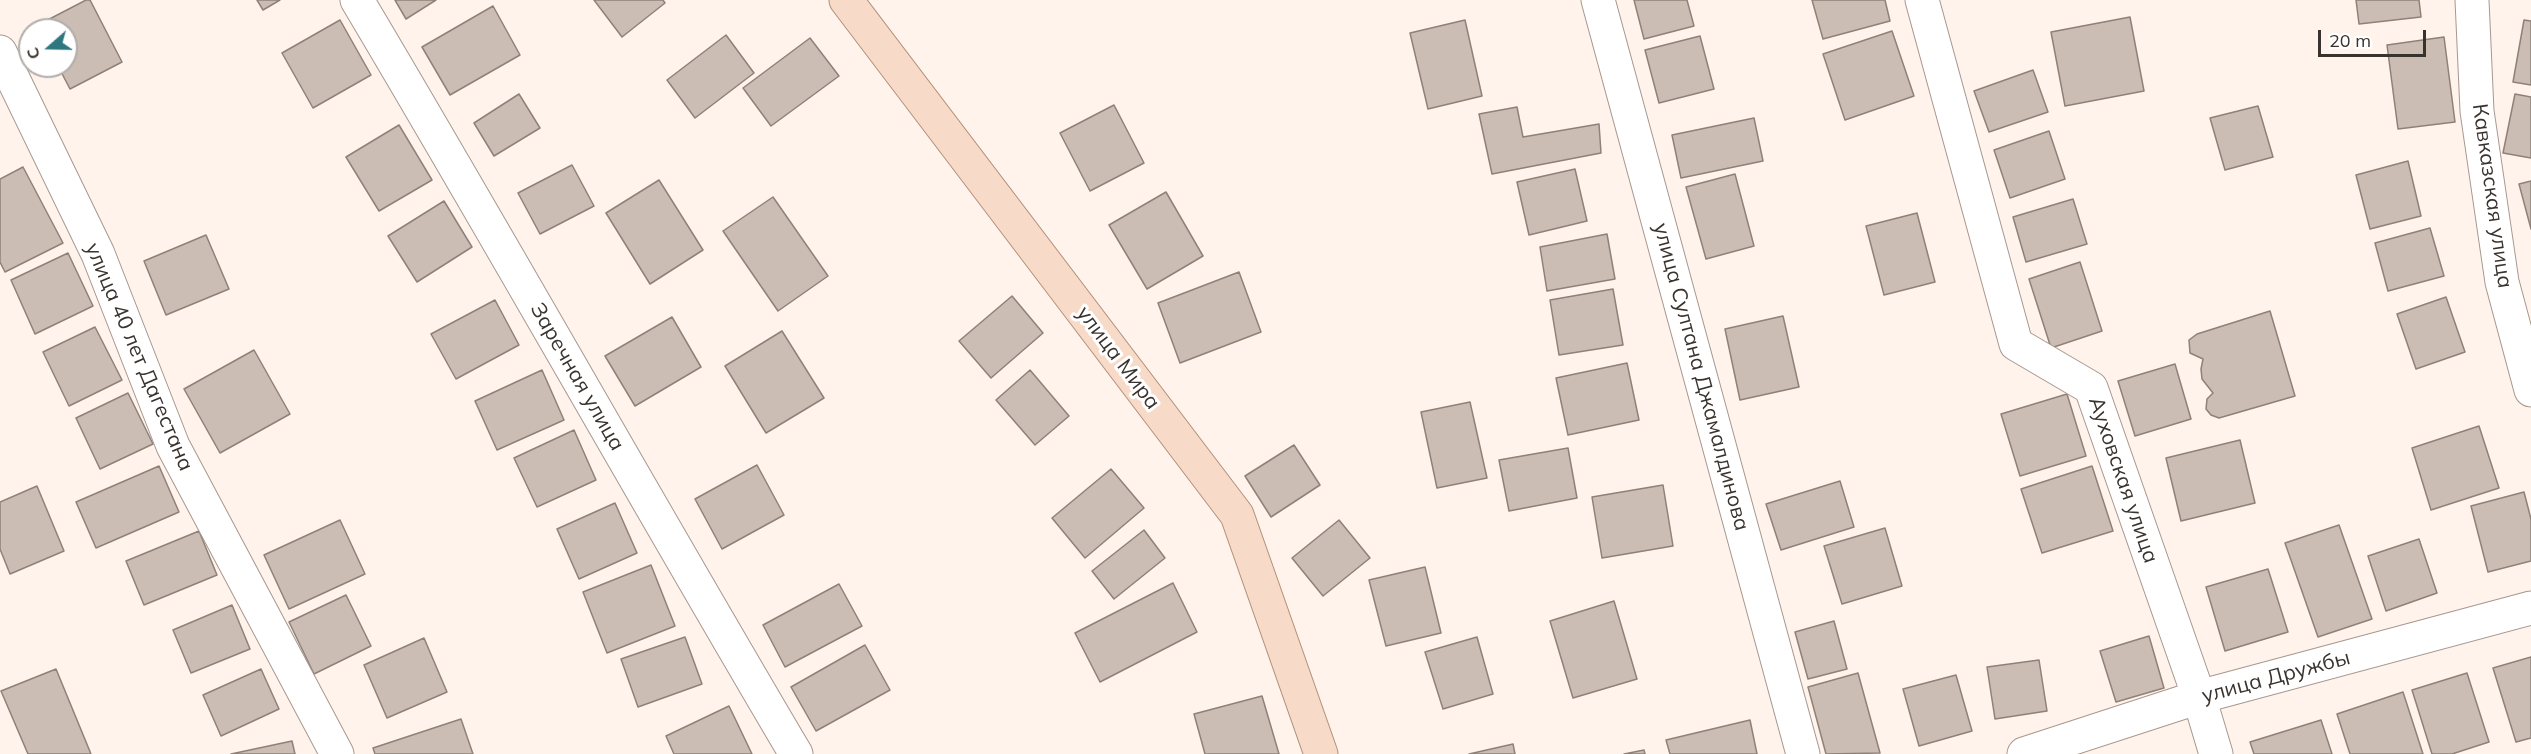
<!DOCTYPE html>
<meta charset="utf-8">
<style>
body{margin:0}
#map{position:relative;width:2531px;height:754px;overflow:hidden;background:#fff3eb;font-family:Mulish,sans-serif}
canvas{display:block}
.north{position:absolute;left:18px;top:18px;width:60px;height:60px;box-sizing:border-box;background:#fff;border:2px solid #b0adac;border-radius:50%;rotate:250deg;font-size:16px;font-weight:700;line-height:24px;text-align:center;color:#39332f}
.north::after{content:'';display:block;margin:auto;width:21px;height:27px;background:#2f777f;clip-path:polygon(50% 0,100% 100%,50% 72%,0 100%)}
.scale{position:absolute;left:2318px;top:30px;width:108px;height:27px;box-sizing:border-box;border:3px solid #39332f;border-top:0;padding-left:8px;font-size:18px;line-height:21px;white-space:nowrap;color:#39332f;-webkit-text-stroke:4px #fff;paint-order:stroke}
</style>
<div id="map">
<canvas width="2531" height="754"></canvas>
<div class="north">С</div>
<div class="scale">20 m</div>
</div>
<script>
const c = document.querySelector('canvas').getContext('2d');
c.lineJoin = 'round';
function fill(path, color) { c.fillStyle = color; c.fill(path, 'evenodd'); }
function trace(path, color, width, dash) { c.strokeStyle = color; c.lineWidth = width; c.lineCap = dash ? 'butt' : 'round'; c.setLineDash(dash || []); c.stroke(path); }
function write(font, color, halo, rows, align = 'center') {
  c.font = font + ' Mulish,sans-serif'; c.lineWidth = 6; c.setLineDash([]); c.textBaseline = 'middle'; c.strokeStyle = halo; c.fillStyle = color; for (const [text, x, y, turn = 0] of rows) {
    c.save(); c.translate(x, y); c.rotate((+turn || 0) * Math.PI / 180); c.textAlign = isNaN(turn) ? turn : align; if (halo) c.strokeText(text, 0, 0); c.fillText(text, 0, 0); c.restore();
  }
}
const building = new Path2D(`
 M86,0H90L122,62L70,89L58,66H66V30H39L36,26Z
 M257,0H280L263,10Z
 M395,0H436L406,19Z
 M594,0H663L665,3L622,37Z
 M1634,0H1687L1694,26L1644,39Z
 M1812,0H1885L1890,21L1823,39Z
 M2356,0H2419L2421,17L2359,24Z
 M493,6L520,55L450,95L422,47Z
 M2130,17L2144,91L2065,106L2051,32Z
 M340,20L371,75L313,108L282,53Z
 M1465,20L1482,96L1428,109L1410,33Z
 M2524,20L2531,21V85L2513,82Z
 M1892,31L1914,96L1845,120L1823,54Z
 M726,35L754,73L695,118L667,80Z
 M1700,36L1714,89L1659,103L1645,50Z
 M2444,37L2455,122L2398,129L2387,45Z
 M810,38L839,76L771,126L743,88Z
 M2033,70L2048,112L1989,132L1974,91Z
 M519,94L540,128L494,156L474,123Z
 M2515,94L2531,97V158L2503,153Z
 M1114,105L1144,163L1090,191L1060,133Z
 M2258,106L2273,157L2225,170L2210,118Z
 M1517,107L1523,137L1599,124L1601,153L1492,174L1479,114Z
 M1754,118L1763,161L1681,178L1672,135Z
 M399,125L432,180L379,211L346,157Z
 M2049,131L2065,179L2010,198L1994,150Z
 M2408,161L2421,216L2370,229L2356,175Z
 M572,165L594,206L540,234L518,193Z
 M23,167L63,243L5,272L0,262V179Z
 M1575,169L1587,221L1529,235L1517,182Z
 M1735,174L1754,246L1706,259L1686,187Z
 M659,180L703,250L650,284L606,213Z
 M2531,181V229L2519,184Z
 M1166,192L1203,256L1147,289L1109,225Z
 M773,197L828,276L778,311L723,231Z
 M2073,199L2087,244L2026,262L2013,217Z
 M444,201L472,247L417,282L388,236Z
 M1917,213L1935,282L1884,295L1866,226Z
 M2430,228L2444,276L2388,291L2375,243Z
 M1607,234L1615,279L1547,291L1540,247Z
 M206,235L229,289L166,315L144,261Z
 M68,253L93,306L35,334L11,280Z
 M2080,262L2102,331L2051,348L2029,279Z
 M1239,272L1261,332L1180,363L1158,303Z
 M1613,289L1623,345L1559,355L1550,300Z
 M1012,296L1043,333L991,378L959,341Z
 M2446,297L2465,352L2416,369L2397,314Z
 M495,300L519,345L456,379L431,334Z
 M2270,311L2295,396L2219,418L2211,415L2206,409L2207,399L2213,393L2202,379L2201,369L2203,359L2190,353L2189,340L2197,334Z
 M1783,316L1799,387L1740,400L1725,329Z
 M672,317L701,367L635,406L605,356Z
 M95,327L122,380L69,406L43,352Z
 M782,331L824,398L766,433L725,366Z
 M254,350L290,414L220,453L184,389Z
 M1627,363L1639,420L1568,435L1556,378Z
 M2175,364L2191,419L2135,436L2118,381Z
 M542,370L564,420L497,450L475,401Z
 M1030,370L1069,416L1035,445L996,400Z
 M128,393L153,444L100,469L76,418Z
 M2067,394L2086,456L2020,476L2001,414Z
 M1470,402L1487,478L1437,488L1421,412Z
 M2479,426L2499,488L2431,510L2412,448Z
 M574,430L596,480L537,507L514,458Z
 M2240,440L2255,503L2181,521L2166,458Z
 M1294,445L1320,485L1271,517L1245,476Z
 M1568,448L1577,498L1509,511L1499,460Z
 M757,465L784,515L722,549L695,499Z
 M159,466L179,512L96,548L76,502Z
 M2092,466L2113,531L2042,553L2021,489Z
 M1111,469L1144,508L1085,558L1052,518Z
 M1840,481L1854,527L1781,550L1766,504Z
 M1663,485L1673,546L1602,558L1592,497Z
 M37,486L64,551L10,574L0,549V502Z
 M2524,492L2531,519V561L2488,572L2471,506Z
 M615,503L637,553L579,579L557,529Z
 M340,520L365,574L289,609L264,555Z
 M1339,520L1370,558L1323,596L1292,558Z
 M2339,525L2372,619L2318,637L2285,543Z
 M1885,528L1902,586L1842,604L1824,546Z
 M1144,530L1165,558L1114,599L1092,571Z
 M199,531L217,575L144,605L126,561Z
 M2419,539L2437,593L2386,611L2368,556Z
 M651,565L675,626L607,653L583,592Z
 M1425,567L1441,633L1386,646L1369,580Z
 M2268,569L2288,632L2225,651L2206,587Z
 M1173,583L1197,632L1100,682L1075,633Z
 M839,584L862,626L785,667L763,625Z
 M346,595L371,646L314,674L289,622Z
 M1614,601L1637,679L1573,698L1550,621Z
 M232,605L250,649L191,673L173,630Z
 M1834,621L1847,669L1808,679L1795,632Z
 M2149,636L2164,688L2116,702L2100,651Z
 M685,637L702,684L638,707L621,659Z
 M1477,637L1493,694L1443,709L1425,652Z
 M424,638L447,692L387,718L364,665Z
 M865,645L890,690L816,731L791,687Z
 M2531,657V738L2516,742L2493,668Z
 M2039,660L2047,711L1995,719L1987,667Z
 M56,669L91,754H28L1,691Z
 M261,669L279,709L221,736L203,695Z
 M1858,673L1880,753L1826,754L1808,687Z
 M2467,673L2489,742L2452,754H2432L2412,690Z
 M1956,675L1972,731L1919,746L1903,689Z
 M2403,692L2423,754H2350L2337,714Z
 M1262,696L1279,754H1205L1194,714Z
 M729,706L752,754H674L666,736Z
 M461,719L473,754H375L373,748Z
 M1750,720L1757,754H1670L1666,740Z
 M2321,720L2332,754H2254L2250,742Z
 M292,741L295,754H231Z
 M1513,744L1515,754H1469Z
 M1644,750L1645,754H1624Z`);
const minor = new Path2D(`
 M357,0C506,250 648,504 796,754
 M1598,0L1803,754
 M1922,0L2016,344L2091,388L2199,697L2216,754
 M2472,0L2477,111L2502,282L2531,390
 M0,52L98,254L173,446L337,754
 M2024,754L2199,697L2531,608`);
const major = new Path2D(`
 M846,0L1237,515L1321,754`);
const streetNames = [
 ["Кавказская улица",2492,196,82],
 ["улица 40 лет Дагестана",139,357,67],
 ["улица Мира",1118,358,53],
 ["Заречная улица",577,377,60],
 ["улица Султана Джамалдинова",1701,377,75],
 ["Ауховская улица",2123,480,71],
 ["улица Дружбы",2276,677,-15]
];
fill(building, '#cbbdb3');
trace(building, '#8f8178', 1.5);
trace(minor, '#a6988f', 35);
trace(major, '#b19079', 35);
trace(minor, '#fff', 33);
trace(major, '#f7dac7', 33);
write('21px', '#39332f', '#fff', streetNames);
</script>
